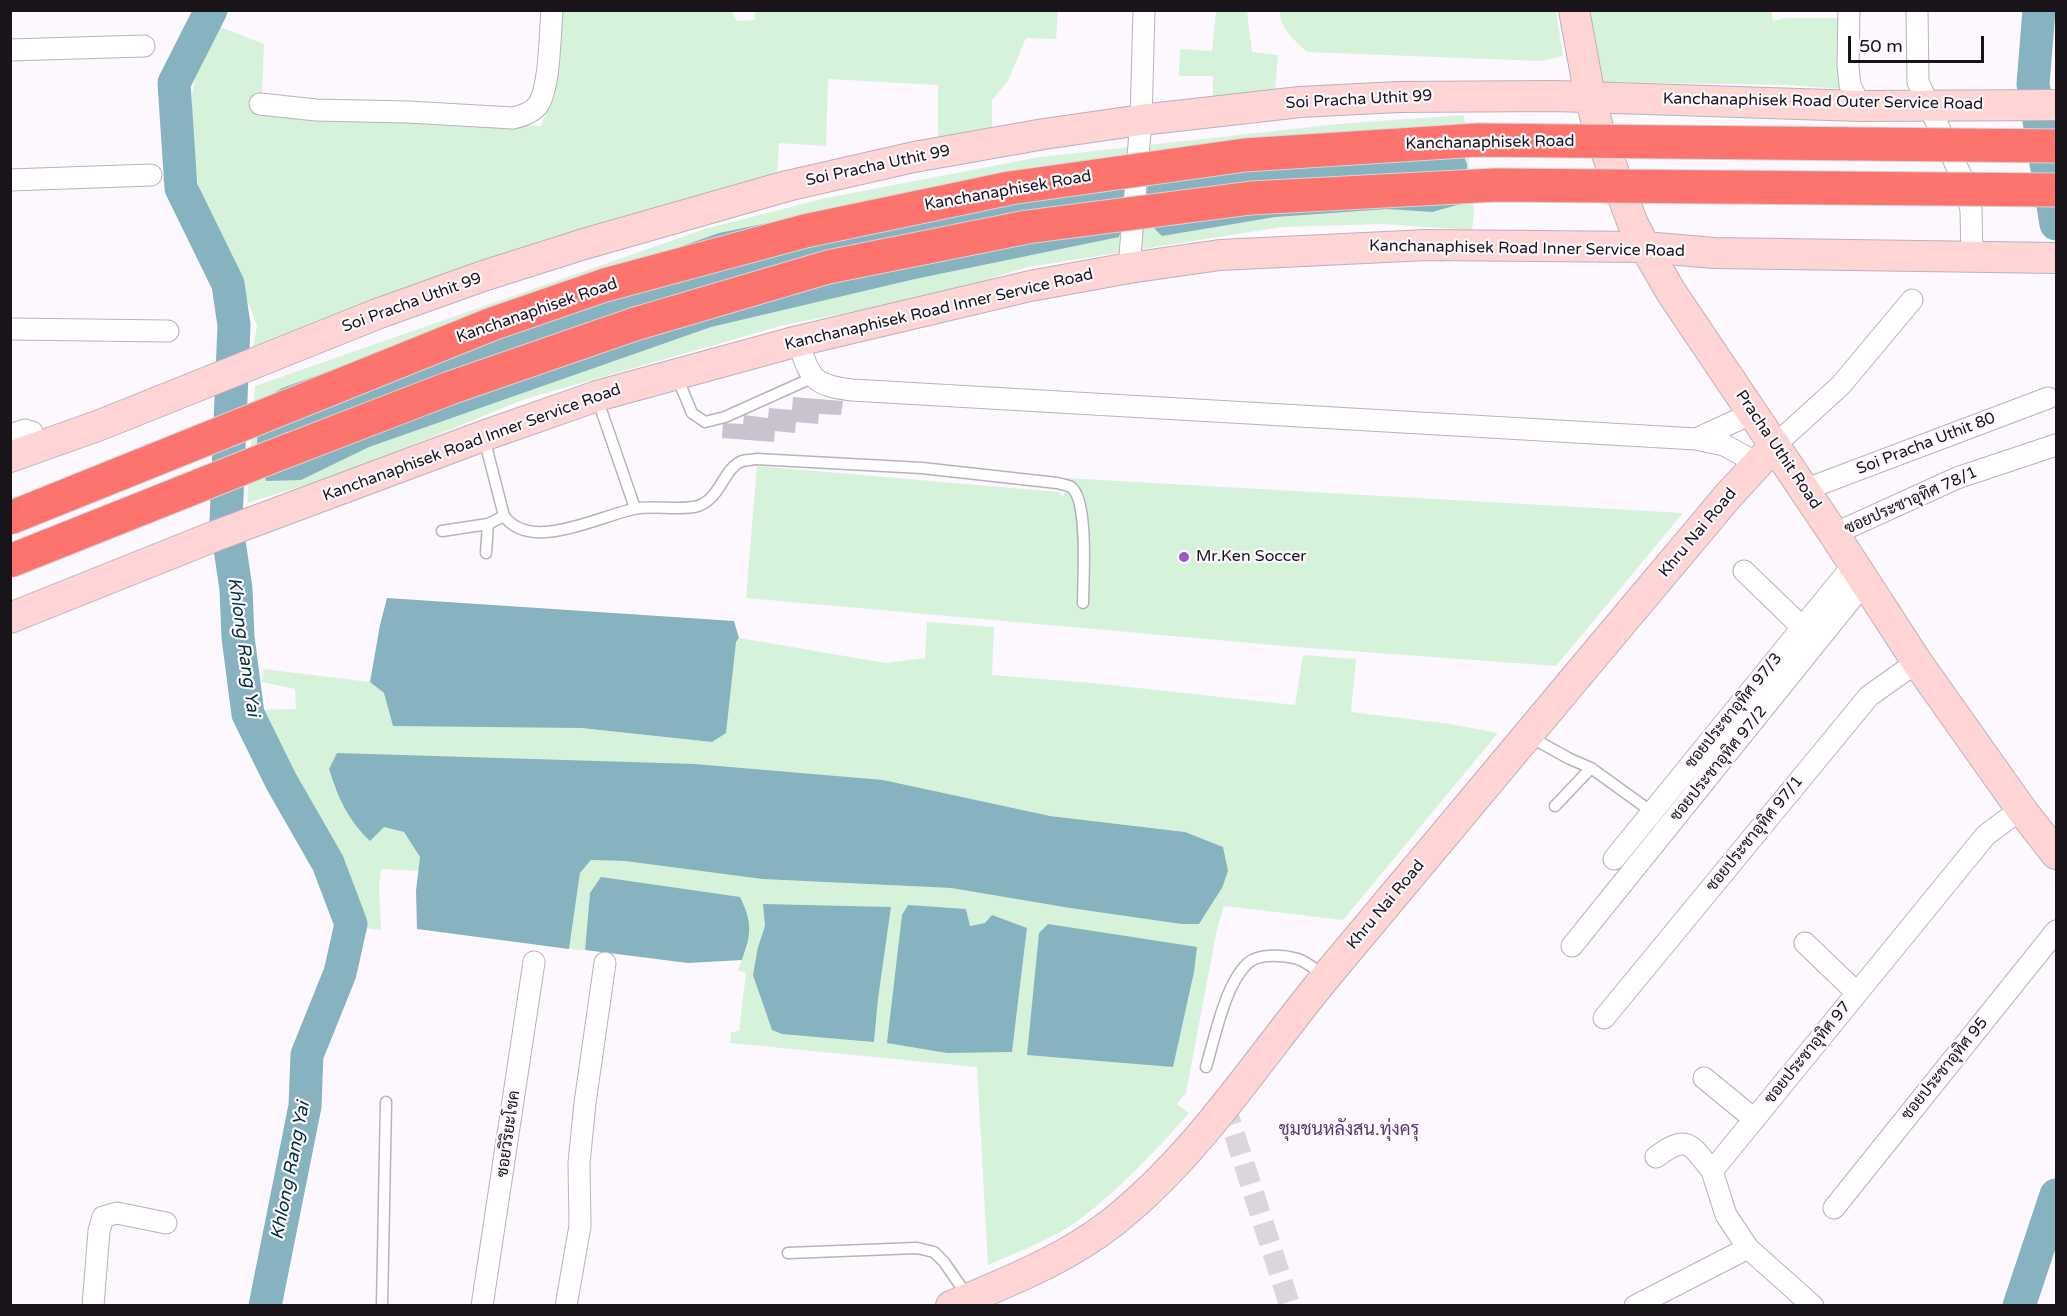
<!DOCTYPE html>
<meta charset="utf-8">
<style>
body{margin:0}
#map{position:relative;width:2067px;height:1316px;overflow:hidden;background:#fcf8fe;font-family:"Varela Round",sans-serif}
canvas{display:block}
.frame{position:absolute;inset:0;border:12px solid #181419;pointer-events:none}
.scale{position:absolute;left:1848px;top:36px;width:136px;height:27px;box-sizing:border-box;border:3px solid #181419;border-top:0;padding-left:8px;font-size:18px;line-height:21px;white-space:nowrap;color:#181419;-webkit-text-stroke:4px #fcf8fe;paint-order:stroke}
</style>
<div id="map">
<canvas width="2067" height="1316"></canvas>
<div class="frame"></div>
<div class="scale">50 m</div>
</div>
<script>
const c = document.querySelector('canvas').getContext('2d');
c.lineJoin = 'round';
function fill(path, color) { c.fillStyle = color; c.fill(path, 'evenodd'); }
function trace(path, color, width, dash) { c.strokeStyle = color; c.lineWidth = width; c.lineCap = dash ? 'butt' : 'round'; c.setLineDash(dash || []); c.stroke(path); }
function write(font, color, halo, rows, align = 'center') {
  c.font = font + ' "Varela Round",Sarabun,sans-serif'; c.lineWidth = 4.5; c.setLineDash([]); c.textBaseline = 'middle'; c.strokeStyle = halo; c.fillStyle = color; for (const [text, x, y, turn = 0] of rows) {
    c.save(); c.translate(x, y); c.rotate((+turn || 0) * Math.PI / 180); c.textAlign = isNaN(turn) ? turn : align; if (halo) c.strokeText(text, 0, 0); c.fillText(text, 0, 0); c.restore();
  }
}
const green = new Path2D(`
 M755,10L1058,11L1056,39L1026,38L1008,81L992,100V139L938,144V85L828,79L826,146L779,143L777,174L252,354L257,326L226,245L199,190L192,140V96L196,70L220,27L264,44L262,92L275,115L541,126L549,105L561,11H731L737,21L755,20Z
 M1280,10L1556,11L1563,56L1541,61L1307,52C1295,41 1278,27 1280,10Z
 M1771,10L1773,21L1785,18H1843L1842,89L1786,85L1596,82L1589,11Z
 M1216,11H1247L1252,52L1278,55L1275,93L1213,103V76H1179L1180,49L1212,51Z
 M1464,115L1474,213L1472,230L1382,224L1282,227L1028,267L930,297L784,325L525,399L339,475L247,503L255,386L705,229L826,198L1040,157L1338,124Z
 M757,466L1058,492L1064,497L1065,478L1683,513L1556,666L1296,647L746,598Z
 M927,622L994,627L992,675L1092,683L1295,705L1303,655L1356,659L1351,712L1450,724L1498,733L1343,920L1224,906L1217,929L1186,1093L1177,1104L1189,1113C1155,1151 1120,1189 1079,1220C1056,1237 1016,1253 988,1265L977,1067L730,1043L731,1032L739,1031L746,973L738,970L748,945L590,893L585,950L569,949L580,873L591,860L625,861L762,879L951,888L1070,908L1181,924H1199L1222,888L1185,832L1050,816L337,753L329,769L335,789L384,826L404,832L420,857V871L381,869L379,887L381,930L356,927L341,885L281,760L262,710L296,709L295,689L262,682L263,669L370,682L384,693L581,728L712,742L736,642L739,638L886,663L925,658ZM763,905L891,907L878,999L874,1042L758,947L765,926ZM908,906L966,909L970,926L985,923L1027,928L1012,1052Z`);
const water = new Path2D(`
 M1452,129L1467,164L1468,202L1432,212L1387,209L1275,217L1162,236L1151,225L1147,193L1150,157Z
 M1117,157L1128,197L1119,237L915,279L711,327L369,447L301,480L266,481L257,442L260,402L282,388L719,233L1026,170Z
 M387,598L734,621L739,638L736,642L726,733L712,742L581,728L393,726L384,693L370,682L380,625Z
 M337,753L695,764L883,780L1050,816L1185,832L1223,847L1228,871L1222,888L1199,924H1181L1070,908L951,888L762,879L625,861L591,860L580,873L569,949L417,929L416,891L420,857L404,832L384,827L370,841C349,822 337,796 329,769Z
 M601,877L740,897C752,922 752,933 742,960L688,963L585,950L590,893Z
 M763,904L891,907L878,999L874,1042L782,1034L772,1030L753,975L758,947L765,926Z
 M908,905L966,909L970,926L985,923L992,915L1027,928L1012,1052L947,1053L887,1043L902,915Z
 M1048,924L1197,947L1194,972L1173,1067L1027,1055L1039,933Z`);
const river = new Path2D(`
 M211,10L174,83L181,188L228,284L234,325L226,521L236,589L238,637L248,714L281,781L328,863L351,924L340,973L307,1055L305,1106L265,1306
 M2039,10L2033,84L2056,224
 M2019,1306L2056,1195`);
const building = new Path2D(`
 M793,397L843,401L841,415L819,414L818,424L796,422L795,433L775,431L774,442L722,438L723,423L743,424L744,415L768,418L769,408L792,410Z`);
const streetTunnel = new Path2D(`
 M1225,1105L1290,1306`);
const lane = new Path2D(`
 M677,377L692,413L705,422L725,417L814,377
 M597,398L635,508
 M484,438L504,516C531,553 599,516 634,509C652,505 683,511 698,506C721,498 723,469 742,461C747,460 752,460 756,459L922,468L1057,483C1061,484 1068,485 1071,487C1089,500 1083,581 1083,603
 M442,531L488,524L504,516
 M486,553L488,524
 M1530,737L1570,759L1591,768L1652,812
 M1555,806L1591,768
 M1206,1067C1215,1037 1225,984 1248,963C1259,953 1284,955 1298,959C1307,962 1317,971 1326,976
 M788,1253L917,1248L934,1252L944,1262L969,1298
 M382,1306L386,1102`);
const street = new Path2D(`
 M1849,10L1848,66L1850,85L1860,106
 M1917,10L1918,82L1962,178L1971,210L1972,257
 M10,50L144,46
 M260,104L316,110L408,112L513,118C522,116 532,113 538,105C550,87 550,33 552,10
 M10,180L151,175
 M1129,268L1141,120L1144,10
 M10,329L168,331
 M798,341C810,378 812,385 852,390L1696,439L1753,413
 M10,435L25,430L32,432L38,447
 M1696,439L1724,445L1757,463
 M1775,445L1841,385L1912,300
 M1804,490L2048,398
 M1834,534L1957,478L2056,445
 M1744,571L1803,628
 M1614,859L1854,564
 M1805,943L1857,993
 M1572,946L1865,582
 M1604,1018L1869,696L1917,662
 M1704,1078L1754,1119
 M1656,1157C1688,1133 1691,1145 1712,1171
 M1834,1208L2056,931
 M93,1306L99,1231L103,1217L117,1213L166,1223
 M482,1306L534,962
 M566,1306L580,1226L579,1163L585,1103L605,963
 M1635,1306L1748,1248
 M1813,1306L1748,1248L1726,1215L1712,1171L1986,835L2021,809`);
const secondary = new Path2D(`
 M1574,10L1590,97L1600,135L1633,224L1645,247L1671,292L1834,534L1917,662L2021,809L2056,854
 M10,457L100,425L377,314L483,276L584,244L787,186L914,157L1044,134L1141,120L1300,102L1398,97L1554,96L1860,106L2056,105
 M10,618L215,536L483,436L597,396L798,341L1030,286L1129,268L1220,255L1427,245L1645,247L1714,253L2056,258
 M951,1306C1007,1282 1065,1260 1113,1222C1199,1154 1259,1057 1329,973C1461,813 1595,655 1728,496L1775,445`);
const highwayBridge = new Path2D(`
 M10,518L492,324L605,285L805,231L1010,188L1245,155L1478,140L2056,146
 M10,561L271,457L450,388L635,324L828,267L1027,227L1251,198L1496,185L2056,190`);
const markers = [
 [1184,557,6,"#9b54c8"]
];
const streetNames = [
 ["Soi Pracha Uthit 99",1359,100,-3],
 ["Kanchanaphisek Road Outer Service Road",1823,102,1],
 ["Kanchanaphisek Road",1490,143,-1],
 ["Soi Pracha Uthit 99",878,166,-12],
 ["Kanchanaphisek Road",1008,191,-10],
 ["Kanchanaphisek Road Inner Service Road",1527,249,1],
 ["Soi Pracha Uthit 99",412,303,-20],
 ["Kanchanaphisek Road Inner Service Road",939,310,-13],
 ["Kanchanaphisek Road",537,311,-19],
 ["Kanchanaphisek Road Inner Service Road",472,443,-20],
 ["Soi Pracha Uthit 80",1926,444,-21],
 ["Pracha Uthit Road",1778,450,56],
 ["ซอยประชาอุทิศ 78/1",1911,501,-24],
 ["Khru Nai Road",1698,533,-50],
 ["ซอยประชาอุทิศ 97/3",1734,711,-51],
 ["ซอยประชาอุทิศ 97/2",1719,764,-51],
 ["ซอยประชาอุทิศ 97/1",1755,834,-51],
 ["Khru Nai Road",1386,905,-50],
 ["ซอยประชาอุทิศ 97",1808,1053,-51],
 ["ซอยประชาอุทิศ 95",1945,1069,-51],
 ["ซอยวิริยะโชค",509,1134,-82]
];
const poiNames = [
 ["Mr.Ken Soccer",1196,557]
];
const waterNames = [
 ["Khlong Rang Yai",243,647,82],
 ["Khlong Rang Yai",291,1171,-79]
];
const neighbourhoodNames = [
 ["ชุมชนหลังสน.ทุ่งครุ",1349,1130]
];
fill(green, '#d7f2db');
fill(water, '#86b3bf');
trace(river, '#86b3bf', 33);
fill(building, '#cbc2d0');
trace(streetTunnel, '#dad6dc', 21, [21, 10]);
trace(lane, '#bab1bf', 13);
trace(street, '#bab1bf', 23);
trace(secondary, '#bab1bf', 32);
trace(lane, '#fff', 10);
trace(street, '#fff', 21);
trace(secondary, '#fed5d4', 30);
trace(highwayBridge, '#d5d5d6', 35, []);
trace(highwayBridge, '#fd736e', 33);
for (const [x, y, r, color] of markers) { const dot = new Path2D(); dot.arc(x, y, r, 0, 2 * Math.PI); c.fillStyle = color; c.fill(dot); trace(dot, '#fcf8fe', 2); }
write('16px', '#181419', '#fcf8fe', streetNames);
write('16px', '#181419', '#fcf8fe', poiNames, 'left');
write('italic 18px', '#032f39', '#fcf8fe', waterNames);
write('18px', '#5a3771', '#fcf8fe', neighbourhoodNames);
</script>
